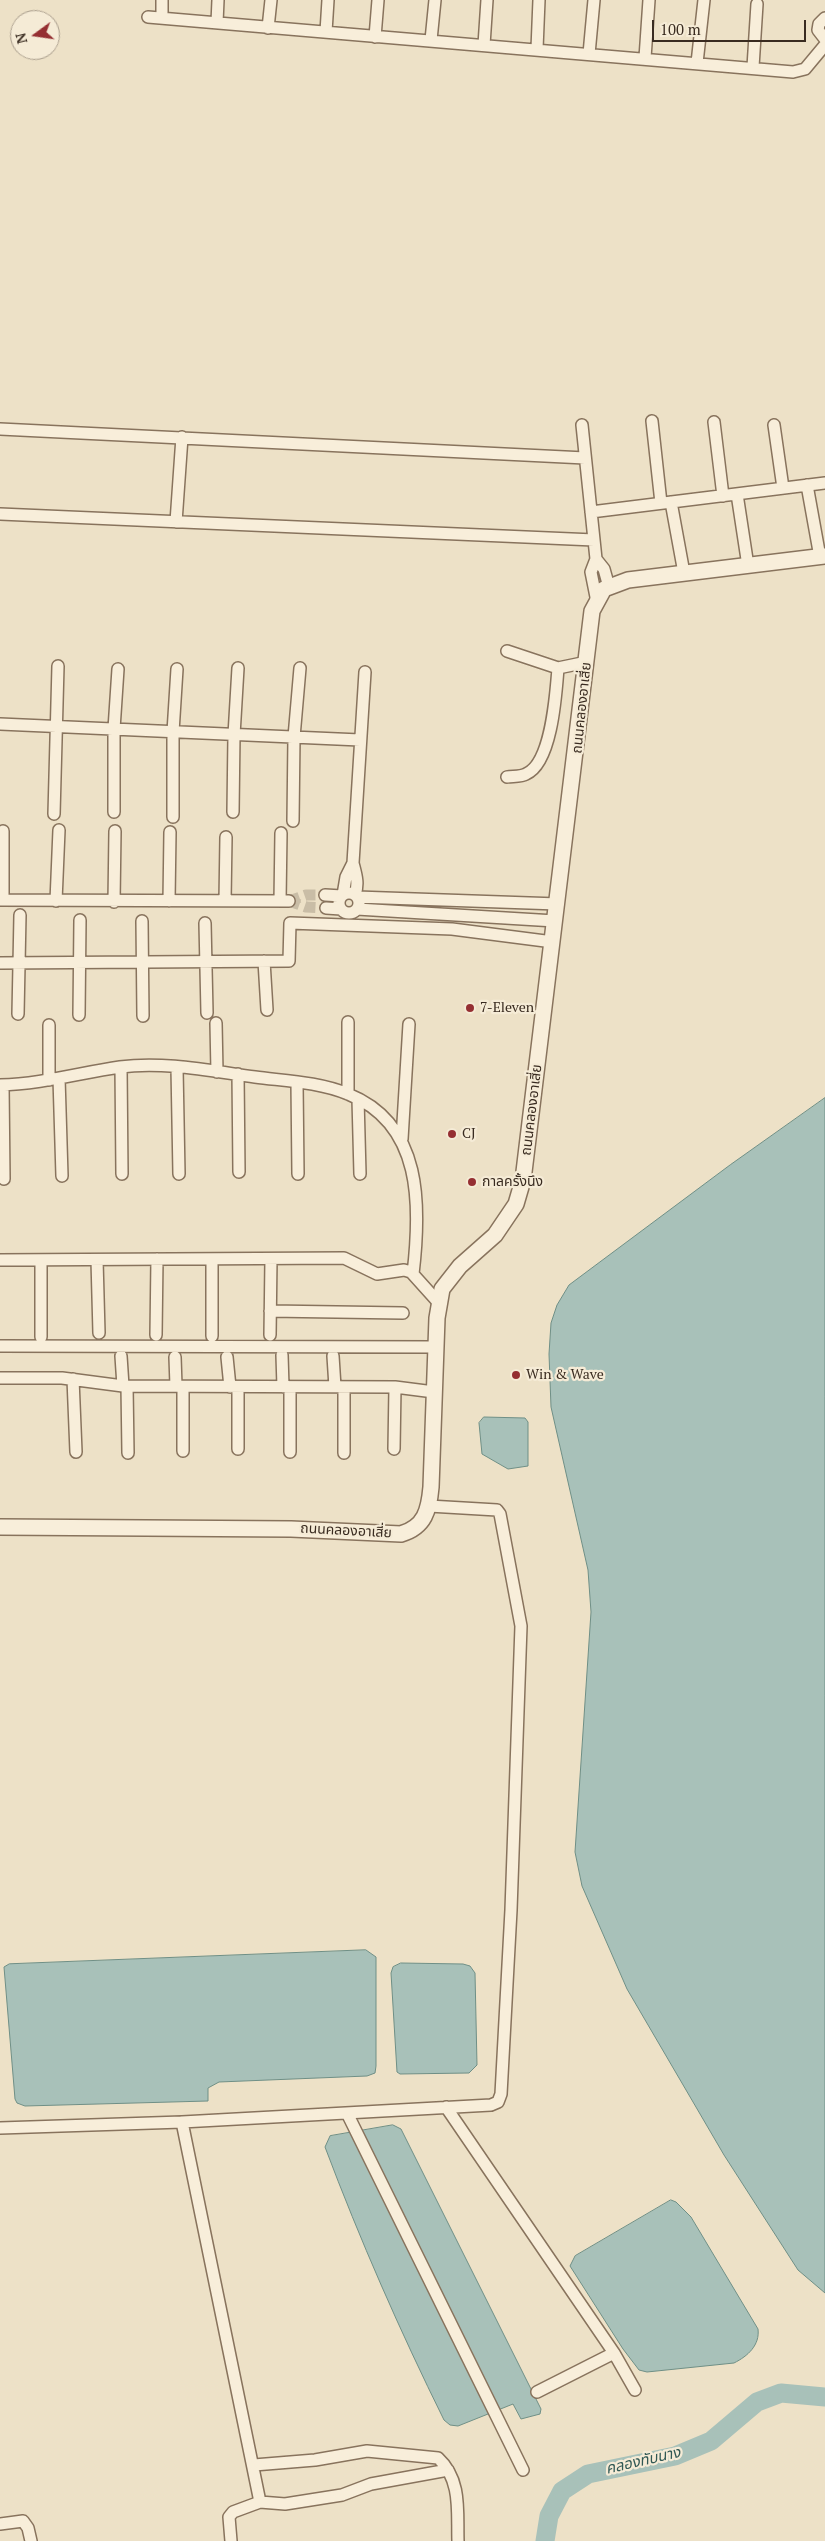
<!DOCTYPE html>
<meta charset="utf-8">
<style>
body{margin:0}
#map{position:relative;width:825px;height:2541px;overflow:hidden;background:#ede1c7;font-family:"PT Serif",serif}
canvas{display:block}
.north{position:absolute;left:10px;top:10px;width:50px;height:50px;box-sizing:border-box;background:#f5ebd6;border:1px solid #aa9e8d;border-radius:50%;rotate:256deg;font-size:14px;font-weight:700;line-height:20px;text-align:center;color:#392b20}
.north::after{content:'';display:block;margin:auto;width:18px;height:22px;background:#952f32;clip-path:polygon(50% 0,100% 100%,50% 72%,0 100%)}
.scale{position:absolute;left:652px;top:20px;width:154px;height:22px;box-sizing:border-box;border:2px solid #392b20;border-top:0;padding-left:6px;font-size:15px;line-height:18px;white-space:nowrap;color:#392b20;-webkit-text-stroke:4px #f5ebd6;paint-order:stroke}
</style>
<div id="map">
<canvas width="825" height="2541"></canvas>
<div class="north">N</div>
<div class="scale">100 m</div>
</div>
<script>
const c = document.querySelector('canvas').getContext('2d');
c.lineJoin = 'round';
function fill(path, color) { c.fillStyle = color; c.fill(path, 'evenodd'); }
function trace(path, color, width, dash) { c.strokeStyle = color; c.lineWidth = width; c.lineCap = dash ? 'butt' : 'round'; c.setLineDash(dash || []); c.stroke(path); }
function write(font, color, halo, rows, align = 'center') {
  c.font = font + ' "PT Serif","Noto Sans Thai",serif'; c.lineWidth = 4.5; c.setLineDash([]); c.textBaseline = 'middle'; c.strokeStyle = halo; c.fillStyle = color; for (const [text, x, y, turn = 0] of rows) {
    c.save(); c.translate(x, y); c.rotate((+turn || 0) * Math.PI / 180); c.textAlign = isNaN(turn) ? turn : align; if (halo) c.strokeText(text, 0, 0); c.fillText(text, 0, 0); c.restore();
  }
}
const water = new Path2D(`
 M825,1098V2293L798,2270L724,2155L627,1989L582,1886L575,1852L591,1612L588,1570L551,1407L549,1354L551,1323L557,1305L569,1285L730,1165Z
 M484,1417L525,1418L528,1422V1466L508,1469L482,1454L479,1423Z
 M366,1950L376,1957V2066L375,2073L367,2076L219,2082L208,2088V2101L25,2106L17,2103L15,2099L4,1967L9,1964Z
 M401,1963L463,1964L470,1966L475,1973L477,2065L469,2073L400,2074L397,2072L391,1973L393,1967Z
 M393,2125L401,2129L541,2409L540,2414L521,2419L513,2404L458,2426L450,2425L444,2420C400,2331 360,2240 325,2147L330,2136Z
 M671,2200L676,2202L691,2217L758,2329C760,2345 748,2356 734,2363L647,2372L639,2370L623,2349L570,2266L575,2256Z`);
const river = new Path2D(`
 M545,2541L549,2516L562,2491L588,2474L675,2456L711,2441L757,2402L781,2393L825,2397`);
const minorTunnel = new Path2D(`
 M289,901L306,907L326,908
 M289,901L306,895H325`);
const minor = new Path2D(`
 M148,17L793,72L805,69L825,45
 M162,18V0
 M825,18L819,24L818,30L825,39
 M217,23L218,0
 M268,28L271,0
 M326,32L328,0
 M375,37L378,0
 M431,40L435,0
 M484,45L487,0
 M537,49L539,0
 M589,54L594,0
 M645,58L649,0
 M697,63L704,0
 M753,67L757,4
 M652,421L661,503
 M714,422L723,496
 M582,425L596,559L591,572L597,602
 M774,425L783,488
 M0,429L585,458
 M807,485L820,557
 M737,494L748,566
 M671,502L684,573
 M591,512L825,483
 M0,514L594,540
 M176,522L182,437
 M596,559L604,569L609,587
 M507,651L558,668
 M0,724L360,740
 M507,777C512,776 521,777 526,774C552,763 556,693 558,668L587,662
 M114,812V729L118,669
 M233,812L234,735L238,668
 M54,814L58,666
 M173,817V732L177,669
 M293,821L294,737L300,668
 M339 903a10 10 0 1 1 20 0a10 10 0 1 1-20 0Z
 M325,895L342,896
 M343,895L346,877L353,863
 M355,895C359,883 356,875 353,863L365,672
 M357,897L558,904
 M0,900L289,901
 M3,900V831
 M56,901L59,830
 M169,901L170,832
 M225,901L226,837
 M280,901L281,833
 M114,902L115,831
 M326,908L341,909
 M357,909L555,921
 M142,921L143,1016
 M205,923L207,1013
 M264,961L267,1010
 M0,963L289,961L290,923L452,929L553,942
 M18,1014L20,915
 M79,1015L80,920
 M348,1022V1094
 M216,1023L217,1072
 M121,1067L122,1174
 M177,1068L179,1174
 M238,1074L239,1172
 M59,1078L62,1176
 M49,1080V1025
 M297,1083L298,1174
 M0,1085C41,1084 79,1073 120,1067C164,1061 211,1071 255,1077C286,1081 319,1082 348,1094C423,1124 421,1206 413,1274
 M3,1085L4,1179
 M358,1099L360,1174
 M402,1139L409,1024
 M212,1259V1336
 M0,1260L344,1258L377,1274L404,1270L411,1272L438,1302
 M97,1260L99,1333
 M270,1311L403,1313
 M156,1335L157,1259
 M270,1335L271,1259
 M41,1337V1260
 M0,1346L436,1347
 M282,1355L283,1387
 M121,1356L123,1386
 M333,1356L335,1387
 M175,1357L176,1386
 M227,1357L230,1387
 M0,1378H62L123,1386L395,1387L434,1392
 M73,1379L76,1452
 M127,1386L128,1453
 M290,1387V1452
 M238,1449V1387
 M394,1449L395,1387
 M183,1451V1387
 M344,1453V1387
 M446,2107L614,2353L635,2390
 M347,2113L523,2470
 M182,2122L260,2502L233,2512L229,2517L231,2541
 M0,2128L182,2122L491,2105L498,2102L501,2094L511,1910L521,1626L500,1514L497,1510L429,1506
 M537,2392L614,2353
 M254,2465L315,2460L367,2451L438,2458C462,2480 457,2512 458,2541
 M260,2502L285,2504L342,2495L371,2484L448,2470
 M0,2524L23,2521L28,2528L31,2541`);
const tertiary = new Path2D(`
 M0,1527L291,1529L401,1534C425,1527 429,1510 431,1487L437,1318L442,1289L460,1266L495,1235L516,1204L523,1180L592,611L604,589L628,580L825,556`);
const markers = [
 [470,1008,5,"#952f32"],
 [452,1134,5,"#952f32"],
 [472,1182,5,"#952f32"],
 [516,1375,5,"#952f32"]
];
const streetNames = [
 ["ถนนคลองอาเสี่ย",582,708,-84],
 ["ถนนคลองอาเสี่ย",532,1110,-83],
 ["ถนนคลองอาเสี่ย",346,1531,3]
];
const poiNames = [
 ["7-Eleven",480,1008],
 ["CJ",462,1134],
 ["กาลครั้งนึง",482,1182],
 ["Win & Wave",526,1375]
];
const waterNames = [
 ["คลองทับนาง",643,2461,-13]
];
fill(water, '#a8c1b9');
trace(water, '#6f8f86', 1);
trace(river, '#a8c1b9', 19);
trace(minorTunnel, '#c9bda6', 11, [11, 5.5]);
trace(minor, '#88735d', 14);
trace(tertiary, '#88735d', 18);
trace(minor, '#f8eeda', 11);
trace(tertiary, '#f8eeda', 15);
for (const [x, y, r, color] of markers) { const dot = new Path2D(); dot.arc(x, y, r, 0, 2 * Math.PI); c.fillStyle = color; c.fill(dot); trace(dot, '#f5ebd6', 2); }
write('14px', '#392b20', '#f5ebd6', streetNames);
write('14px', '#392b20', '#f5ebd6', poiNames, 'left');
write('italic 15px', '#305854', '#f5ebd6', waterNames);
</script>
